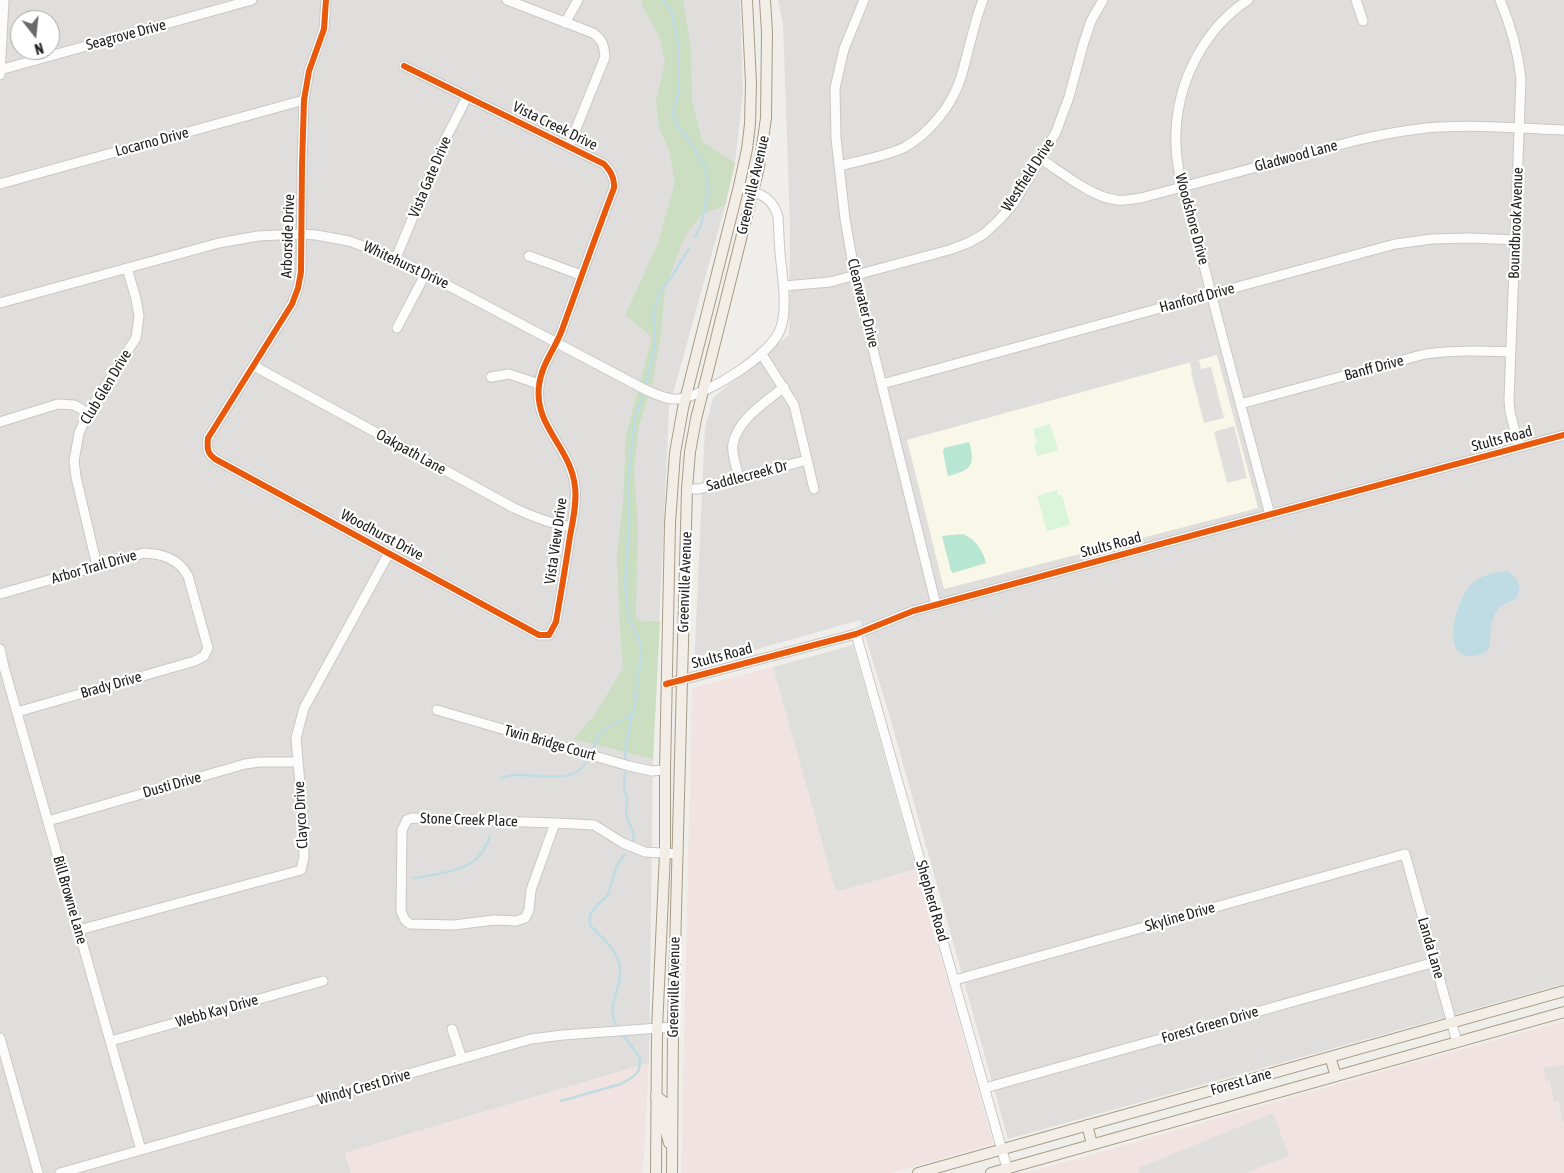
<!DOCTYPE html>
<style>
body{margin:0}
#map{position:relative;width:1564px;height:1173px;overflow:hidden;background:#f0eeeb;font-family:"Asap Condensed",sans-serif}
canvas{display:block}
.north{position:absolute;left:10px;top:10px;width:50px;height:50px;box-sizing:border-box;background:#fff;border:1px solid #a7a7a7;border-radius:50%;rotate:164deg;font-size:14px;font-weight:700;line-height:20px;text-align:center;color:#222}
.north::after{content:'';display:block;margin:auto;width:18px;height:22px;background:#6a6968;clip-path:polygon(50% 0,100% 100%,50% 72%,0 100%)}
</style>
<div id="map">
<canvas width="1564" height="1173"></canvas>
<div class="north">N</div>
</div>
<script>
const c = document.querySelector('canvas').getContext('2d');
c.lineJoin = 'round';
function fill(path, color) { c.fillStyle = color; c.fill(path, 'evenodd'); }
function trace(path, color, width, dash) { c.strokeStyle = color; c.lineWidth = width; c.lineCap = dash ? 'butt' : 'round'; c.setLineDash(dash || []); c.stroke(path); }
function write(font, color, halo, rows, align = 'center') {
  c.font = font + ' "Asap Condensed",sans-serif'; c.lineWidth = 4.5; c.setLineDash([]); c.textBaseline = 'middle'; c.strokeStyle = halo; c.fillStyle = color; for (const [text, x, y, turn = 0] of rows) {
    c.save(); c.translate(x, y); c.rotate((+turn || 0) * Math.PI / 180); c.textAlign = isNaN(turn) ? turn : align; if (halo) c.strokeText(text, 0, 0); c.fillText(text, 0, 0); c.restore();
  }
}
const residential = new Path2D(`
 M0,0H740L743,91L735,163L725,206L669,408L653,759L649,1063L345,1153L351,1173H0ZM20,20H50V50H20Z
 M778,0H1564V984L1008,1139L888,710L860,620L694,667L705,428L713,398L789,335L790,226L783,23Z`);
const commercial = new Path2D(`
 M773,667L836,892L916,869L993,1144L890,1173H681L692,688Z
 M1564,1021V1173H1027L1323,1088Z
 M649,1063L643,1173H351L345,1153Z`);
const education = new Path2D(`
 M1217,355L1258,508L944,589L907,440Z`);
const religious = new Path2D(`
 M853,645L916,869L836,892L773,667Z`);
const forest = new Path2D(`
 M641,0H683L691,49L692,100L702,141L735,163L725,206L703,213L686,234L665,287L661,335L653,380L639,426L634,467L638,524L636,617L641,621H660L653,759L574,739L595,714L623,668L620,629L617,556L623,501L626,435L652,337L625,315L657,246L675,182L669,150L659,127L656,100L665,62L659,35L642,6Z`);
const park = new Path2D(`
 M1050,424L1058,450L1037,456L1034,444L1037,443L1033,429Z
 M1057,490L1058,495H1062L1070,525L1047,531L1037,496Z`);
const pitch = new Path2D(`
 M969,442C976,466 971,470 948,476L943,452L944,448Z
 M963,534C975,539 983,550 986,563L953,573L951,571L942,536Z`);
const parking = new Path2D(`
 M1199,360L1201,369L1211,367L1224,418L1204,423L1191,372H1192L1190,363Z
 M1234,426L1247,478L1227,483L1214,432Z
 M1564,1065V1122H1562L1559,1101L1554,1102L1550,1081H1546L1543,1068Z
 M1273,1113L1289,1156L1246,1173H1140L1138,1168Z`);
const water = new Path2D(`
 M1508,571C1518,579 1523,586 1516,599C1495,606 1492,615 1490,637C1490,640 1491,645 1489,648C1486,654 1474,657 1468,656C1464,655 1460,653 1457,651C1455,645 1452,638 1453,632C1454,618 1462,590 1474,582C1484,574 1496,572 1508,571Z`);
const stream = new Path2D(`
 M663,0L672,13L679,48L678,93L673,115L679,128L696,150L706,169L708,192L701,225L695,237
 M646,385L654,351L655,331L653,313L659,293L673,275L689,248
 M593,749L600,734L607,728L631,715
 M625,761L626,745L634,707L641,657L640,642L629,619L625,586L629,522L628,482L635,417L642,398
 M625,773L624,788L627,798L626,814L634,835L633,844
 M502,778C527,767 570,791 587,761
 M414,878C433,875 469,871 480,855C484,850 487,843 490,837
 M616,1025C605,1005 623,987 620,967C618,950 601,937 590,925V915L597,905L608,895L617,865L625,854
 M561,1101L621,1084L633,1077L639,1070L640,1058L624,1036`);
const minor = new Path2D(`
 M326,0L324,29L309,71L304,100L302,165L301,272L298,288L292,304L208,438C207,448 207,453 215,459L539,635H549L556,622C561,593 566,564 570,536C573,521 577,502 575,487C571,447 534,427 539,386C541,365 555,349 562,330C579,283 596,235 614,188C615,178 611,171 604,164L404,66
 M507,0L593,33C603,40 604,46 605,57L569,146
 M864,0L844,49L835,88L836,138L845,219L855,276L936,605
 M1248,0C1205,28 1178,80 1176,132C1174,174 1191,214 1201,254C1223,341 1247,428 1270,515
 M1356,0L1363,21
 M1500,0C1511,26 1518,51 1521,79L1509,400L1510,412L1519,447
 M565,23L578,0
 M0,70L252,0
 M0,75L4,0
 M1041,159C1061,172 1093,198 1117,200C1125,201 1133,199 1141,198L1354,141C1378,135 1401,131 1426,128C1471,124 1518,128 1564,130
 M839,166C860,160 885,157 905,147C930,133 953,104 961,77C969,51 973,25 983,0
 M0,184L304,100
 M529,256L581,275
 M396,258L443,144L467,97
 M784,286L830,282L949,250L968,243L984,234L999,220L1014,203L1056,132L1069,97L1083,45L1091,21L1103,0
 M0,303L219,243L258,236L301,234L316,235L349,241L396,258L646,390C656,394 667,400 678,399C706,396 774,354 781,327C787,309 783,281 781,262C779,247 779,232 778,217C772,195 758,194 739,186
 M397,328L426,273
 M761,353L794,405L814,489
 M254,366L514,508C533,517 551,524 572,527
 M491,377L509,374L539,384
 M882,384L1395,244L1432,239L1470,238L1516,240
 M1240,404L1425,354C1454,350 1482,351 1510,352
 M0,422L58,404L74,405L88,413
 M739,478C737,468 731,454 733,444C738,419 766,402 784,387
 M687,489H699L807,460
 M97,566L76,477L74,461L79,433L88,413L136,338L139,316L136,299L127,268
 M0,594L144,553C162,554 178,558 188,576L208,648L204,656L195,661L17,712
 M856,634L1007,1168
 M0,649L4,667L141,1150
 M666,684L856,634L913,611L1564,435
 M437,710L629,766L652,771L665,770
 M412,818L555,823L531,890L529,910L525,918L516,921L494,920L454,925L410,924L405,920L401,911L402,830L407,820Z
 M48,821L245,764L260,762H298
 M555,823L594,825L623,843L645,852L678,854
 M79,930L301,870L304,857L303,819L296,738L304,708L389,553
 M955,980L1405,854L1457,1042
 M452,1029L462,1059
 M0,1038L38,1173
 M111,1041L323,981
 M985,1088L1435,962
 M60,1173L531,1039L563,1035L673,1027`);
const major = new Path2D(`
 M1330,1057L1336,1076
 M656,1096L664,1102L665,1128L669,1143
 M1087,1125L1092,1144
 M656,1173L657,1029L665,853V770L670,523L675,453L683,408L739,186L747,149L750,124L751,83L747,0
 M672,1173L673,1027L687,489L690,452L696,419L759,167L766,118L767,32L765,0
 M918,1173L1564,991
 M991,1173L1564,1012`);
const cycleway = new Path2D(`
 M326,0L324,29L309,71L304,100L302,165L301,272L298,288L292,304L208,438C207,448 207,453 215,459L539,635H549L556,622C561,593 566,564 570,536C573,521 577,502 575,487C571,447 534,427 539,386C541,365 555,349 562,330C579,283 596,235 614,188C615,178 611,171 604,164L404,66
 M666,684L856,634L913,611L1564,435`);
const streetNames = [
 ["Seagrove Drive",126,35,-15],
 ["Vista Creek Drive",555,126,26],
 ["Locarno Drive",152,142,-15],
 ["Gladwood Lane",1296,156,-15],
 ["Westfield Drive",1028,175,-57],
 ["Vista Gate Drive",430,177,-67],
 ["Greenville Avenue",753,185,-77],
 ["Woodshore Drive",1192,219,75],
 ["Boundbrook Avenue",1516,223,-88],
 ["Arborside Drive",288,236,-88],
 ["Whitehurst Drive",406,265,25],
 ["Hanford Drive",1197,298,-15],
 ["Clearwater Drive",863,303,76],
 ["Banff Drive",1374,368,-15],
 ["Club Glen Drive",106,387,-59],
 ["Stults Road",1502,439,-15],
 ["Oakpath Lane",411,452,29],
 ["Saddlecreek Dr",747,476,-15],
 ["Woodhurst Drive",382,535,28],
 ["Vista View Drive",556,541,-82],
 ["Stults Road",1111,545,-15],
 ["Arbor Trail Drive",94,567,-16],
 ["Greenville Avenue",685,582,-88],
 ["Stults Road",722,656,-15],
 ["Brady Drive",111,685,-16],
 ["Twin Bridge Court",550,743,16],
 ["Dusti Drive",172,785,-16],
 ["Clayco Drive",301,815,-93],
 ["Stone Creek Place",469,820,2],
 ["Bill Browne Lane",70,900,74],
 ["Shepherd Road",932,901,74],
 ["Skyline Drive",1180,917,-16],
 ["Landa Lane",1431,948,74],
 ["Greenville Avenue",674,987,-89],
 ["Webb Kay Drive",217,1011,-16],
 ["Forest Green Drive",1210,1025,-16],
 ["Forest Lane",1241,1082,-16],
 ["Windy Crest Drive",364,1087,-16]
];
fill(residential, '#dfdedc');
fill(commercial, '#f1e3e1');
fill(education, '#f8f7e8');
fill(religious, '#dededc');
fill(forest, '#cbdec1');
fill(park, '#daf5da');
fill(pitch, '#b7e6d2');
fill(parking, '#e0dfde');
fill(water, '#bfdbe3');
trace(stream, '#bfdbe3', 2.5);
trace(minor, '#c9c8c7', 11);
trace(major, '#a79c86', 12);
trace(minor, '#fdfcfc', 9);
trace(major, '#f3ede7', 10);
trace(cycleway, '#e8590c', 6);
write('15px', '#222', '#fff', streetNames);
</script>
